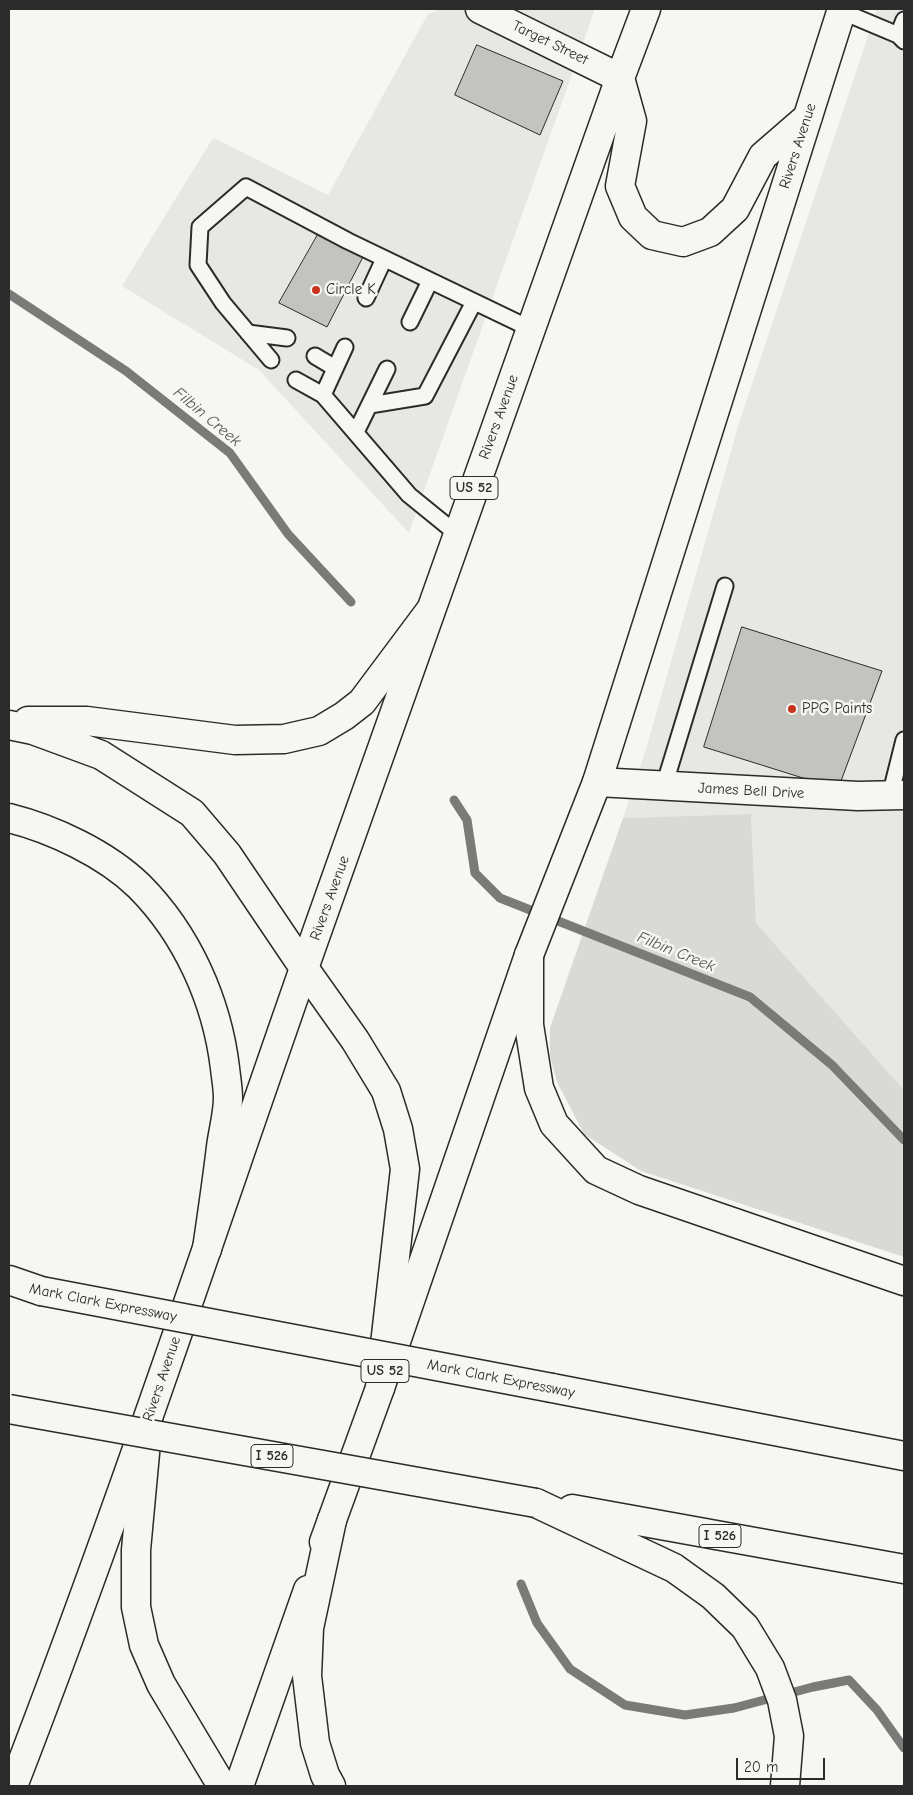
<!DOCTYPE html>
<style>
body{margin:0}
#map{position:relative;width:913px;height:1795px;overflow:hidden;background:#f6f6f2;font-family:"Comic Neue",sans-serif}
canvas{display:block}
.frame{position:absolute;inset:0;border:10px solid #2b2b2b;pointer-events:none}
.scale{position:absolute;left:736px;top:1758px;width:89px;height:22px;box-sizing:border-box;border:2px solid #2b2b2b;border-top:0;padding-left:6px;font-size:15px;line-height:18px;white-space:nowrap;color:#2b2b2b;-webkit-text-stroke:4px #f6f6f2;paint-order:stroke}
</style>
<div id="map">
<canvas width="913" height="1795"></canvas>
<div class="frame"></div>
<div class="scale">20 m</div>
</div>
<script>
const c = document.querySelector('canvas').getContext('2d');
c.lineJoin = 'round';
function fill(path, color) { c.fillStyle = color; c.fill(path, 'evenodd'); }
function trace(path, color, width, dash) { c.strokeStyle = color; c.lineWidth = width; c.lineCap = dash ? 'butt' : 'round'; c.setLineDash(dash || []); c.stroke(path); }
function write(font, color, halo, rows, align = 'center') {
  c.font = font + ' "Comic Neue",sans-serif'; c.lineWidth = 5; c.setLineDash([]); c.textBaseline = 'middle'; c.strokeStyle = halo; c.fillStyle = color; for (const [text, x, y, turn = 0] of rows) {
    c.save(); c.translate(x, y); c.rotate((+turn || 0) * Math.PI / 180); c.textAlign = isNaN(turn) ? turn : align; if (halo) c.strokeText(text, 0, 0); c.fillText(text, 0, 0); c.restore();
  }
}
const built = new Path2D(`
 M441,9H595L409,533L259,370L122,286L213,138L328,195L428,14Z
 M877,9H904V1090L756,923L751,814L623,818L646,749L739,423Z`);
const green = new Path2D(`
 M751,814L756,923L904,1090V1257L641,1171L584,1134L557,1082L550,1056V1028L623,818Z`);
const stream = new Path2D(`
 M9,294L126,371L230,453L288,534L351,602
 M454,800L467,820L475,873L500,898L750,997L832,1065L904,1140
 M521,1584L537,1623L570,1669L625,1705L685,1715L734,1708L813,1687L849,1680L877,1710L904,1748`);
const building = new Path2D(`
 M477,45L563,81L540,135L455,95Z
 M320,231L364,255L327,327L279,303Z
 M742,627L882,671L838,789L704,747Z`);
const service = new Path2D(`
 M841,11L898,35L904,41
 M898,35L904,20
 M366,298L384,259
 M410,322L430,281
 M248,333L287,338
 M315,356L335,368
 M271,360L223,303L198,265L200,227L246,187L348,241L531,329
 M296,380L323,395L409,495L457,534
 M323,395L345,347
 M370,405L425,396L474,302
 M356,432L387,369
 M664,786L725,586
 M890,796L904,740`);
const minor = new Path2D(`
 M480,9L620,78
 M597,782L858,796L904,795`);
const primary = new Path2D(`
 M620,78L632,121L620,186L633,217L652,235L683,242L710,232L735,209L763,156L808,117
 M324,1542L380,1388L529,955L597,782L842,9
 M13,1786C117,1517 208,1243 303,971C408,673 515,376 620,78L646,9
 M239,1786L308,1590`);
const motorway = new Path2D(`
 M28,721H87L235,740L284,739L319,731L344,716L362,702L430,611
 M9,725L33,730L101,755L192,813L227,854L304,968L355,1040L386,1091L398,1129L405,1169L380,1388
 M9,818C53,829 106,854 139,886C187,934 217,1001 225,1068C226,1078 228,1088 228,1098C228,1114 223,1131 221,1147C217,1181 212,1215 207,1249
 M529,955V1025L539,1088L554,1124L596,1170L639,1190L904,1281
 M9,1280L41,1291
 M552,1388L904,1456
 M148,1421L136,1550V1607L144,1645L161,1684L222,1786
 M536,1503L674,1568L713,1596L745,1627L770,1668L782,1700L789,1736L785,1786
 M572,1509L904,1569
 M331,1786L325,1775L315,1743L307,1676L309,1628L332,1520`);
const motorwayBridge = new Path2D(`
 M41,1291L552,1388
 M9,1409L536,1503`);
const markers = [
 [316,290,5,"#c8321e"],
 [792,709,5,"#c8321e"]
];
const shields = [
 [474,488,48],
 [385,1371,48],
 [272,1456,42],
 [720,1536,42]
];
const shieldNames = [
 ["US 52",474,488],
 ["US 52",385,1371],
 ["I 526",272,1456],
 ["I 526",720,1536]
];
const streetNames = [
 ["Target Street",550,43,26],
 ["Rivers Avenue",798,146,-72],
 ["Rivers Avenue",499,417,-70],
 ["James Bell Drive",751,791,3],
 ["Rivers Avenue",330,898,-70],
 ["Mark Clark Expressway",103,1303,11],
 ["Rivers Avenue",162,1379,-71],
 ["Mark Clark Expressway",501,1379,11]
];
const poiNames = [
 ["Circle K",326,290],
 ["PPG Paints",802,709]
];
const waterNames = [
 ["Filbin Creek",207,417,40],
 ["Filbin Creek",676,952,22]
];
fill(built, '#e7e7e3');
fill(green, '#d9d9d5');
trace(stream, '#7a7a78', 9);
fill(building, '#c3c3c0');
trace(building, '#2b2b2b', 1);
trace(service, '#2b2b2b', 19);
trace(minor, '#2b2b2b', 31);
trace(primary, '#2b2b2b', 31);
trace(motorway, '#2b2b2b', 31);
trace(service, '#f6f6f2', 15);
trace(minor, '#f6f6f2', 28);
trace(primary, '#f6f6f2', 28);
trace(motorway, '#f6f6f2', 28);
trace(motorwayBridge, '#2b2b2b', 31, []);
trace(motorwayBridge, '#f6f6f2', 28);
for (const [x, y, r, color] of markers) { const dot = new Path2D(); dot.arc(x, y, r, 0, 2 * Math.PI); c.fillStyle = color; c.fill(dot); trace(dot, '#f6f6f2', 2); }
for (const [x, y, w] of shields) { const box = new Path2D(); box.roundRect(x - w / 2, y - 11.5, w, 23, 4); c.fillStyle = '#f6f6f2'; c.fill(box); trace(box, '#2b2b2b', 1); }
write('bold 14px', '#2b2b2b', null, shieldNames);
write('15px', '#2b2b2b', '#f6f6f2', streetNames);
write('15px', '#2b2b2b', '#f6f6f2', poiNames, 'left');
write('italic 16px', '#525251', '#f6f6f2', waterNames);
</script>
